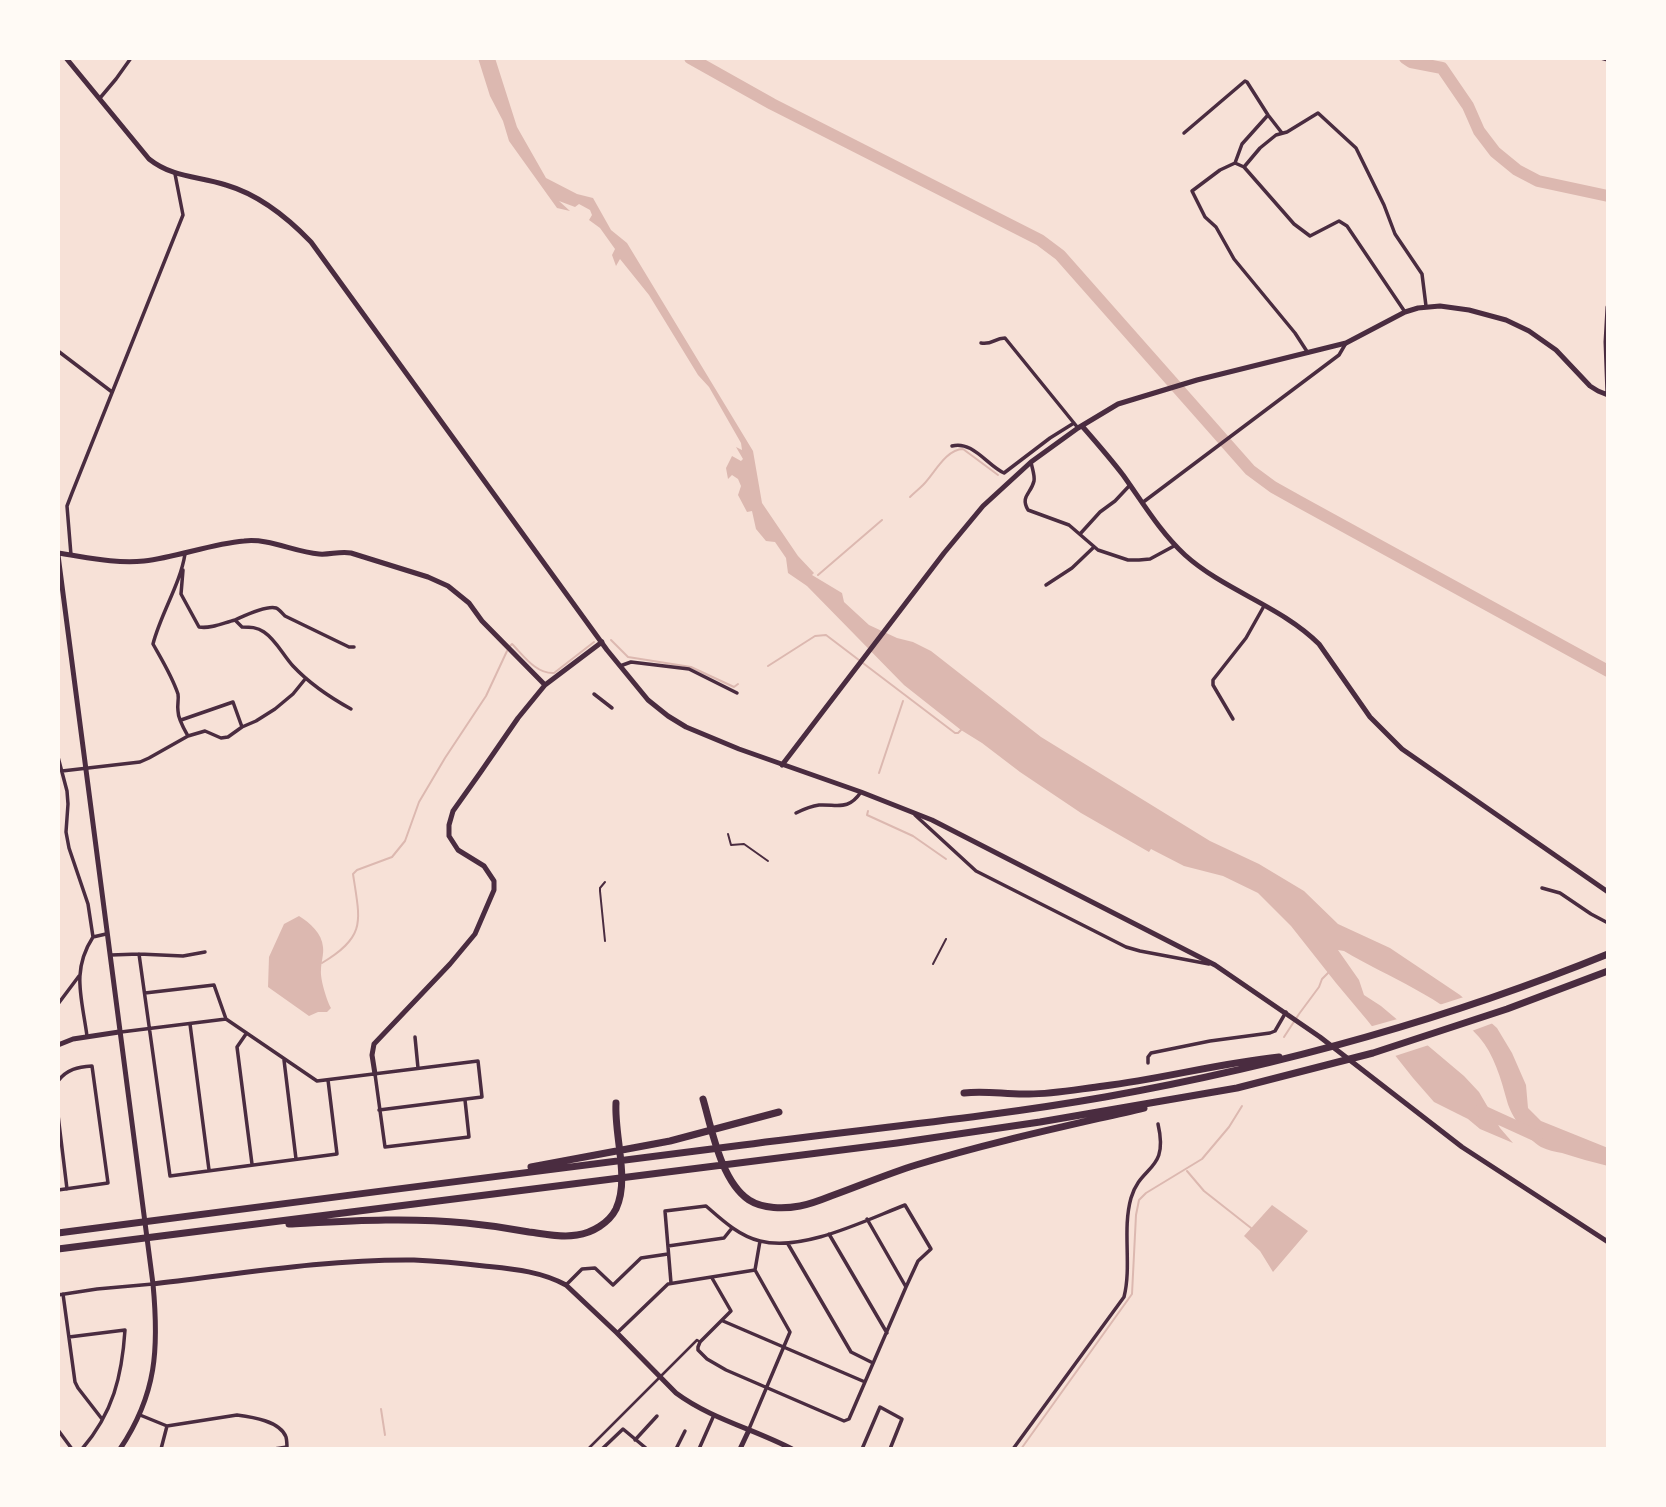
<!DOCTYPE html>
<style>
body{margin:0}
#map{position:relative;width:1666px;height:1507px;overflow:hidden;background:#f7e1d7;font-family:"PT Sans",sans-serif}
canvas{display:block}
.frame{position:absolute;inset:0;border:60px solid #fffaf5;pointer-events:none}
</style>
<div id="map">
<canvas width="1666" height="1507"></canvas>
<div class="frame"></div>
</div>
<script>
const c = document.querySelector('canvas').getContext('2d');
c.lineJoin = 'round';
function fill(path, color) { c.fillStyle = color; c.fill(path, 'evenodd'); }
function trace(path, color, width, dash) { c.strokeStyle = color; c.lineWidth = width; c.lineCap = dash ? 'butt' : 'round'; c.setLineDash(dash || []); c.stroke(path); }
const water = new Path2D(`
 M478,58H495L517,127L546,178L577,194L593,198L611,230L627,243L753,451L762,503L798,556L814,573L812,575L842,593L844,602L869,625L897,638L913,642L931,651L1041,737L1210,841L1259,864L1304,891L1338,924L1390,948L1460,995L1497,1028L1512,1053L1526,1085L1528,1108L1541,1121L1608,1148V1166C1593,1162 1577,1158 1562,1153C1555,1152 1547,1150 1541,1147C1527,1139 1511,1116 1507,1101C1501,1079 1494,1054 1479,1037C1444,997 1389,978 1344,951L1338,950L1359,980L1364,995L1381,1006L1464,1076L1479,1092L1500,1128L1513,1143L1480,1129L1468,1119L1434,1102L1413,1078L1367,1020L1336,983L1291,926L1258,893L1223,876L1184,866L1151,849L1149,852L1081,813L1020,772L982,743L961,730L904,685L807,586L788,573L786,558L775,542L766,541L756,529L752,511L747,512L738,495L741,486L738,479L732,475L728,479L726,468L732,456L741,461L743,459L736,447L742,450L741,443L709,387L698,375L649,295L620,259L616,266L612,255L615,249L600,228L589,220L592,215L590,210L579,204L575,207L559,201L570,211L557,208L509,141L503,121L490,96Z
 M299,916C310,923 322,933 323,947C324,954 321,963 321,970C320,979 327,1001 331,1008L327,1012H318L309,1016L268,987L269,957L284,924Z
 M1272,1205L1308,1231L1273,1272L1260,1251L1244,1236Z`);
const pier = new Path2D(`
 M1467,996L1496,1022L1469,1032L1456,1019L1436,1006Z
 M1401,1018L1432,1044L1392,1057L1369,1027Z`);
const stream = new Path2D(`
 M910,497C914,493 919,489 923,485C934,474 946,449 963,449L998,475
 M818,575L882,520
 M611,640L628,657L691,667L734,687L738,684
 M510,646L512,644C524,656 536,674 554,673L594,642
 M768,666L815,636L826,635L955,733H958L961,730
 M879,773L903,701
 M868,811L867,815L913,836L946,859
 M322,963C367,936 360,921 353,874L357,870L392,857L405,841L419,802L445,758L486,696L507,651
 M1284,1037L1299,1014L1319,987L1322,979L1329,972
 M1187,1171L1204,1191L1251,1228
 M381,1409L385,1435
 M1021,1449L1132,1294L1136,1215L1139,1200L1146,1193L1202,1159L1229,1127L1242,1106`);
const river = new Path2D(`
 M690,58L772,104L1040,240L1060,255L1250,470L1273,487L1298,501L1608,671
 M1405,58L1411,62L1442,68L1468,106L1479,131L1495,152L1517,170L1538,181L1608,196
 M1480,1110L1537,1136`);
const service = new Path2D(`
 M728,834L731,845L744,844L768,861
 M605,882L600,888V891L605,941
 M933,964L946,939`);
const pedestrian = new Path2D(`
 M588,1449L697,1340L700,1342`);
const minor = new Path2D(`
 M1601,58L1608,60
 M100,98L116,79L131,58
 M1184,133L1245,81L1247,82L1268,115L1282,133
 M1235,163L1242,144L1268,115
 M1244,167L1260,148L1276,135L1287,132L1318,113L1356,148L1384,205L1395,234L1422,274L1426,306
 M981,343C993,345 994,338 1005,338L1078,428
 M58,351L112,392
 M1308,353L1295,333L1234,259L1216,227L1205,217L1192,191L1220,170L1235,163L1244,167L1294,224L1310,236L1339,221L1347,226L1405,312
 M952,446C972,440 988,466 1004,473L1050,438L1074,423
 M1031,462C1032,468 1035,475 1034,481C1031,494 1020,496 1028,510L1069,525L1098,550L1128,560H1139L1150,559L1174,546
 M1142,503L1339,355L1346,343
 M1080,534L1100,512L1115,501L1130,485
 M185,554C180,585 161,613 153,644C162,660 172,676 178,694C179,700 177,704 178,711C178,719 184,729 188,736
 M71,555L67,506L72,493L183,215L175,174
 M183,570L181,594L199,627C211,629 223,623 235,620L242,627C250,627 257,627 264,632C276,640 283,655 293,666C309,683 331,698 351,709
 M1046,585L1072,568L1094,547
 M235,620C244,616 266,605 276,608C279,609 283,614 285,616L349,647H354
 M620,666L631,662L689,669L737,693
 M594,694L612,708
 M1233,719L1213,685V680L1246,638L1264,606
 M181,720L233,702L242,727
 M58,757L67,791L68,804L66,832L69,848L88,904L93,937
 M62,771L140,762L149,758L188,736L205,731L221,738L228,737L242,727L256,721L275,709L293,694L306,678
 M796,813C804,809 811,806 819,805C838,804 848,811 861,792
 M915,815L976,871L1126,947L1140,951L1209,964
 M1542,888L1560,893L1591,914L1608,923
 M139,954L170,1176L337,1154L328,1080
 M111,955L139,954L183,956L205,952
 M145,993L214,985L226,1019
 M58,1004L79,976
 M190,1024L209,1170
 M121,1032L226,1019L317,1081L478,1061L482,1097L379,1110
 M246,1034L237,1047L252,1164
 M87,1036C82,998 71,971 93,937L106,934
 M415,1037L418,1068
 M284,1060L296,1159
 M1148,1063V1057L1151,1053L1210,1041L1270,1033L1275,1031L1286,1012
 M375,1074L385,1147L469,1137L465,1100
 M58,1081C67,1069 78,1067 92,1066L108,1183L58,1190
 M58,1115L67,1189
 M867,1219L906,1287
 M829,1234L887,1333
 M788,1244L851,1352L873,1363
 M668,1246L724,1238L732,1228
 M671,1283L665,1211L706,1206C722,1220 739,1236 760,1241C803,1252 866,1220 905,1205L931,1249L918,1261L906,1287L849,1419L844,1421L726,1370L707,1359L698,1350V1347L700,1342L731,1311L712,1278
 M566,1285L582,1269L595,1268L613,1285L641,1258L668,1254
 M63,1294L75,1382L78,1388L102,1419
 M58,1295L97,1289L153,1284
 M723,1321L865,1382
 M617,1333L668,1284L755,1270L760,1241
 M69,1337L125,1330C122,1376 113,1413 82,1449
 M140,1415L167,1426L237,1415C252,1417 280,1421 286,1437C287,1441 287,1445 287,1449
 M749,1429L790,1332L755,1270
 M58,1430L72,1449
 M635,1440L657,1416
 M161,1449L167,1426
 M274,1449L287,1447
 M602,1449L623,1429L647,1449
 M676,1449L685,1431
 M699,1449L714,1415
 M862,1449L880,1407L902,1419L890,1449
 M1013,1449L1124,1297C1132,1265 1122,1230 1131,1198C1141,1164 1169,1172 1158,1124`);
const tertiary = new Path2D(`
 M1608,307L1606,342L1608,396
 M1082,426C1096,442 1110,458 1123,475C1143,503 1160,532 1185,555C1225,591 1281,606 1319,644L1370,717L1402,749L1608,892
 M58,553C86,557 115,564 144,561C178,557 210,544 244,541C269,538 294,552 319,554C330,555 339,551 351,553L428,577L448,586L469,603L482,621L545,685L602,642
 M58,555L153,1284C159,1348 157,1394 120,1449
 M782,765L944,553L983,506L1031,462L1078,428L1118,404L1197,380L1346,343L1405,312L1418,308L1440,306L1469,310L1506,320L1529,331L1556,350L1590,386L1598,391L1608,395
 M58,1045L73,1039L119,1032
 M375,1074L372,1055L374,1044L450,964L475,934L494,890V881L484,866L458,850L449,836V825L453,811L480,773L518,718L545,685
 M153,1284C239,1274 327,1259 414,1260C437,1261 460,1263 484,1266C513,1269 540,1271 566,1285L617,1333L676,1393C711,1419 754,1429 792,1449
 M740,1449L749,1430`);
const secondary = new Path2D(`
 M66,58L149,159C173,178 198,176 226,185C260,195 287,217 311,242L607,650L648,700L668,716L686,727L739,749L861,792L932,820L1215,965L1320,1037L1462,1147L1608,1242`);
const motorway = new Path2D(`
 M964,1093C986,1090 1007,1095 1029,1094C1053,1094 1079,1089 1104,1086C1162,1079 1220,1063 1279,1057
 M703,1099C712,1130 721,1181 749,1200C763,1209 784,1209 800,1206C811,1204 821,1200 831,1196C859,1186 887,1174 916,1165C991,1142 1067,1126 1144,1108
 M531,1167L670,1141L779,1112
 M289,1224C348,1221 407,1217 466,1223C487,1225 508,1228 529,1232C545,1234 561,1238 577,1235C592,1233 609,1223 616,1209C630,1179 614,1136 616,1103
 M58,1233C286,1203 515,1174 743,1145C864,1129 985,1118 1105,1097C1278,1066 1446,1020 1608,954
 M58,1249L897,1143L1040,1122L1237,1088L1373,1053L1507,1009L1608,971`);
fill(water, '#dcb8b0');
fill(pier, '#f7e1d7');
trace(stream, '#dcb8b0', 2);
trace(river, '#dcb8b0', 12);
trace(service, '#4a2c40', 2);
trace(pedestrian, '#4a2c40', 2.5);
trace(minor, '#4a2c40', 3.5);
trace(tertiary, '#4a2c40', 5);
trace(secondary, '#4a2c40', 5);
trace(motorway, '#4a2c40', 7);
</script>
